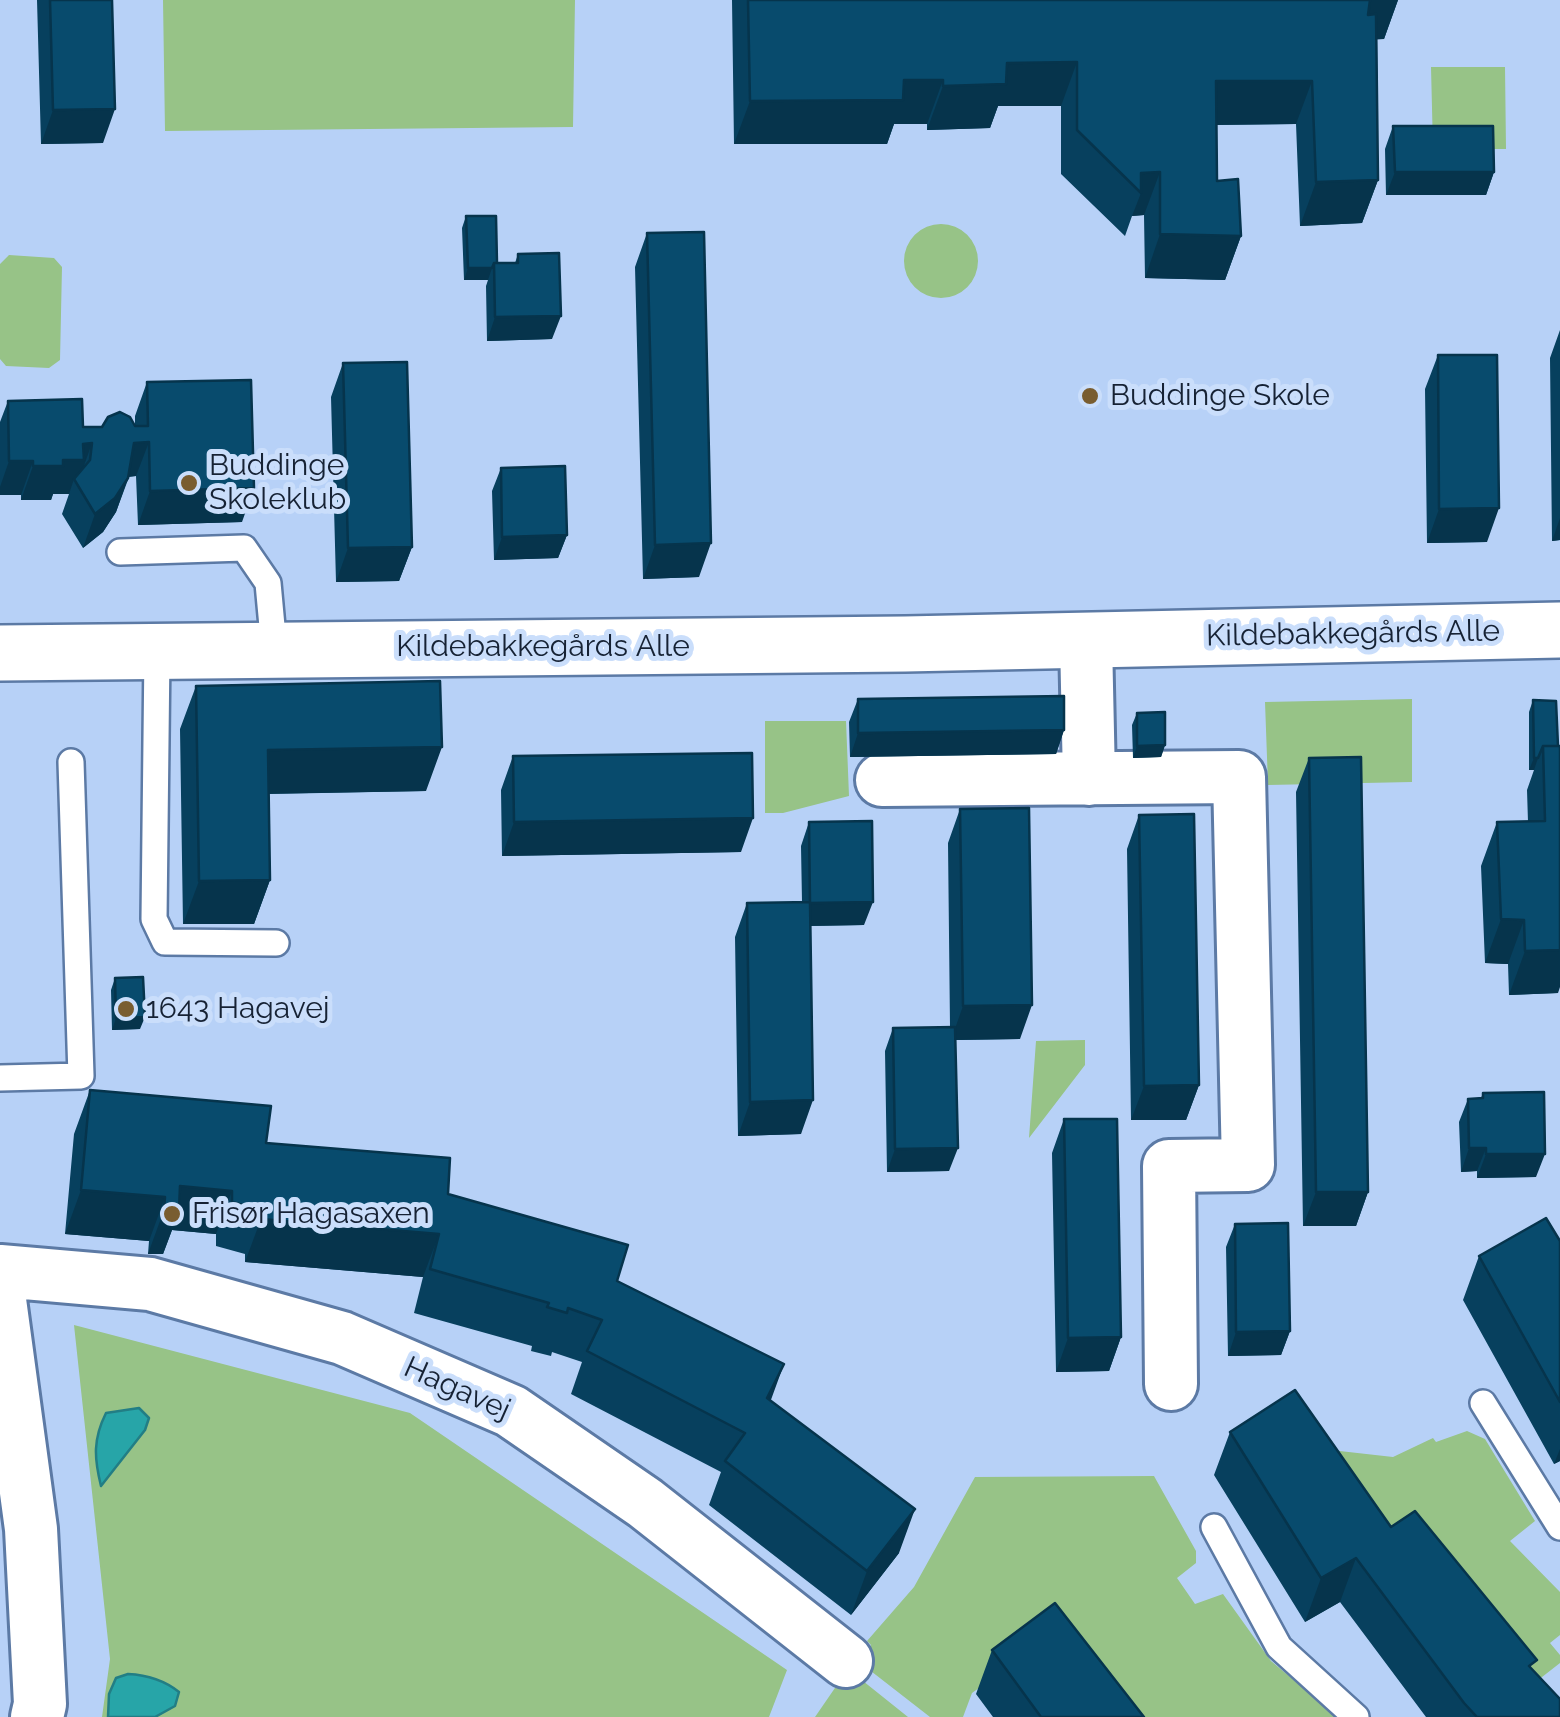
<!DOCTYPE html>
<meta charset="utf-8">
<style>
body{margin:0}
canvas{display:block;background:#b7d1f7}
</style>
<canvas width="1560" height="1717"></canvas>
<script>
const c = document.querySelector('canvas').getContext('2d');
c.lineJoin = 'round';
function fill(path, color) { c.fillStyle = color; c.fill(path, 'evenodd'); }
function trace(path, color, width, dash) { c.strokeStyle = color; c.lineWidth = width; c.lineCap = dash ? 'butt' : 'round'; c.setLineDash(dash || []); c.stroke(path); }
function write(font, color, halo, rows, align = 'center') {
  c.font = font + ' Raleway,sans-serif'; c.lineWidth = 10; c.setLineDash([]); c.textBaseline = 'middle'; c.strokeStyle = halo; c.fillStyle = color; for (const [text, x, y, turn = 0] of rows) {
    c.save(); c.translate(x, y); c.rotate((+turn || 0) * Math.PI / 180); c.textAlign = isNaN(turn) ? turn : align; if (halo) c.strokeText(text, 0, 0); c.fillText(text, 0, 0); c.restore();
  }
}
const green = new Path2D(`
 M163,0H575L573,127L165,131Z
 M1431,67H1505L1506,149H1433Z
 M904 261a37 37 0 1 1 74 0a37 37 0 1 1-74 0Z
 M9,255L54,258L62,267L60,360L49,368L6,366L0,359V264Z
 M1412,699V782L1268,785L1265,702Z
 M765,721H846L849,796L783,813H765Z
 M1085,1040V1065L1029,1138L1036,1041Z
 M74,1325L410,1413L787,1670L769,1717H102L110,1659Z
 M1467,1431L1485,1439L1535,1521L1510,1541L1560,1592V1635L1550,1643L1560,1655V1663L1519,1695L1313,1448L1393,1457L1433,1438L1436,1442Z
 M1154,1476L1196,1551V1563L1177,1578L1195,1604L1223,1594L1271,1661L1338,1717H1097L1040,1644L972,1693L963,1717H930L867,1668L863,1656L871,1645L867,1641L914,1587L975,1477Z
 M848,1669L908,1717H815Z`);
const water = new Path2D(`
 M139,1408L149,1418L145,1430L101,1486C94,1458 93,1439 106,1413Z
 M128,1674C148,1675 164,1680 179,1692L175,1706L155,1717H108L109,1694L116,1678Z`);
const lane = new Path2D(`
 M120,552L244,548L268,583L274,648
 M157,650L154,919L165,942L276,943
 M0,1078L81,1076L71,762
 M1483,1403L1560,1527
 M1214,1527L1279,1647L1356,1717`);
const street = new Path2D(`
 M1086,640L1089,779
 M882,780L1239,777L1248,1165L1169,1166L1171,1384
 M0,1271L150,1284L342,1338L511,1411L645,1503L846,1661
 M0,1300L31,1529L40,1704L37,1717`);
const secondary = new Path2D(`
 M0,653L905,644L1560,630`);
const wall = new Path2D(`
 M37,0H112L103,143L41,144Z
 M732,0H1398L1384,39H1377L1378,180L1362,223L1300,226L1296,124L1216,125L1217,181L1241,236L1225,280L1145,278L1144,215L1132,216L1125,236L1061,174V106H998L990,128L927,130V124H894L887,144H734Z
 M1393,126L1494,172L1486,195H1386L1385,149Z
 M466,216L497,263H515L518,254L552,339L487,341L486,286L488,280H464L462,228Z
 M647,233L699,577L643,579L635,267Z
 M1560,330V540L1552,541L1550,358Z
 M1438,355L1487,542L1427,543L1425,389Z
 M343,363L412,547L399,581L336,582L331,397Z
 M147,382L242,522L138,525L136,476L129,477L116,512L103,532L83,548L62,514L69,494H53L51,500H21V495H0V422L8,401L83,427L135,426V416Z
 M501,468L567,535L558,558L494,560L492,491Z
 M196,686L426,791L269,794L270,880L254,924H183L180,729Z
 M858,699L1064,730L1056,754L850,757L849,722Z
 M1533,700L1556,701L1558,993L1509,995L1508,964L1485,963L1481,866L1497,822H1528L1527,790L1534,770H1529V712Z
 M1137,713L1165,745L1161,757L1133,758L1132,725Z
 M513,756L741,852L502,856L501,790Z
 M1309,758L1368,1192L1356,1226H1303L1296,792Z
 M960,809L1020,1039L956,1040L949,1171L887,1172L885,1051L893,1028L950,1027L948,843Z
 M1139,815L1199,1085L1186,1120H1131L1127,849Z
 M809,822L864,925L810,926L801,1134L738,1136L735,937L747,903L802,902L801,846Z
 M115,978L140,1029L112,1030L111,990Z
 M90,1090L266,1143L448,1194L617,1281L771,1401L899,1553L851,1615L709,1505L721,1472L571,1394L582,1362L552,1352L551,1356L531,1351L532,1346L414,1313L423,1277L245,1262V1254L216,1246V1234L172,1230L163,1254H148L149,1241L65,1234L74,1134Z
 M1483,1093L1536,1177L1477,1178V1171L1461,1172L1459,1122L1468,1099L1481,1098Z
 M1064,1119L1121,1337L1109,1371L1056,1372L1052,1153Z
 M1235,1224L1290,1331L1281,1355L1228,1356L1226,1247Z
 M1560,1241V1461L1554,1464L1463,1300L1479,1256Z
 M1230,1432L1391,1527L1533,1671L1560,1717H1426L1340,1602L1305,1622L1214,1475Z
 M992,1650L1144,1717H993L976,1694Z`);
const shadedWall = new Path2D(`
 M1369,0H1398L1384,39L1354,41Z
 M1077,62L1061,106H998L990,128L927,130L943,86L1007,63Z
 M904,80H943L927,124H894L887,144H734L750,101Z
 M1216,81H1312L1296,124L1200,125Z
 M115,109L103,143L41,144L53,110Z
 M1160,172L1144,215L1132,216L1141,193V173Z
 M1395,172H1494L1486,195H1386Z
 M1378,180L1362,223L1300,226L1316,182Z
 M1160,234L1241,236L1225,280L1145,278Z
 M468,268H492L488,280H464Z
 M561,316L552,339L487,341L495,317Z
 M149,442L136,476L121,477L134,443Z
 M92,443L80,477L74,479L69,494H53L51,500H21L33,466L63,460L83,444Z
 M9,461H33L21,495H0V487Z
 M128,478L116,512L103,532L83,548L95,514Z
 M254,488L242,522L138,525L150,491Z
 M1499,508L1487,542L1427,543L1439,509Z
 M1560,518V540L1552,541Z
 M567,535L558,558L494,560L502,537Z
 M711,543L699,577L643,579L655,545Z
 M412,547L399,581L336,582L348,548Z
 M1064,730L1056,754L850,757L858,733Z
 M1165,745L1161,757L1133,758L1137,746Z
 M442,747L426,791L252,794L268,750Z
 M1534,758H1538L1534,770H1529Z
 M753,818L741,852L502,856L514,822Z
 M270,880L254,924H183L199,881Z
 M873,902L864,925L802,926L810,903Z
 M1501,919L1524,920L1508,964L1485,963Z
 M1560,950V987L1558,993L1509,995L1525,951Z
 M1032,1005L1020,1039L951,1040L963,1006Z
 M145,1017L140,1029L112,1030L116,1018Z
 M1199,1085L1186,1120H1131L1144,1086Z
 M813,1100L801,1134L738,1136L750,1102Z
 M958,1148L949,1171L887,1172L895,1149Z
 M1469,1148H1486L1477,1171L1461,1172Z
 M1486,1154H1545L1536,1177L1477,1178Z
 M180,1186L232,1191L216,1234L172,1230L163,1254H148L164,1210Z
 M81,1190L165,1197L149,1241L65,1234Z
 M1316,1192H1368L1356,1226H1303Z
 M261,1219L439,1234L423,1277L245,1262Z
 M1290,1331L1281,1355L1228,1356L1236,1332Z
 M1121,1337L1109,1371L1056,1372L1068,1338Z
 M784,1364L768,1408L767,1398Z
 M1560,1449V1461L1554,1464Z
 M915,1509L899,1553L851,1615L867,1571Z
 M1356,1558L1340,1602L1305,1622L1321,1578Z`);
const building = new Path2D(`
 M50,0H112L115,109L53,110Z
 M748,0H1370L1368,15L1376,14L1378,180L1316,182L1312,81H1216L1217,181L1238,179L1241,236L1160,234V172L1141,173V193L1077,130V62L1007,63L1006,84L943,86V80H904L903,100L750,101Z
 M1393,126H1493L1494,172H1395Z
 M466,216H496L497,263H494L492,268H468Z
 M704,232L711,543L655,545L647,233Z
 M559,253L561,316L495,317L494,263H518V254Z
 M1438,355H1497L1499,508L1439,509Z
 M407,362L412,547L348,548L343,363Z
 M251,380L254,488L150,491L149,442L134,443L128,478L115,498L95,514L74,479L90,460L92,443L83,444L84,460H63V466H33V461H9L8,401L82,399L83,427H102L108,417L120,412L130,417L135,426H148L147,382Z
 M565,466L567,535L502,537L501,468Z
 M440,681L442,747L268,750L270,880L199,881L196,686Z
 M1064,696V730L858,733V699Z
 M1533,700L1556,701L1558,746H1543L1538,758H1534Z
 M1165,712V745L1137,746V713Z
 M1543,746H1560V950L1525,951L1524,920L1501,919L1497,822L1545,821Z
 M752,753L753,818L514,822L513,756Z
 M1361,757L1368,1192H1316L1309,758Z
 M1029,808L1032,1005L963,1006L960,809Z
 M1194,814L1199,1085L1144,1086L1139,815Z
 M872,821L873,902L810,903L809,822Z
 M810,902L813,1100L750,1102L747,903Z
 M143,977L145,1017L116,1018L115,978Z
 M955,1027L958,1148L895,1149L893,1028Z
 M90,1090L271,1106L266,1143L450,1158L448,1194L628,1245L617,1281L784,1364L767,1398L915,1509L867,1571L725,1461L745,1433L587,1351L602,1320L568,1308L567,1313L547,1307L549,1303L430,1269L439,1234L261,1219V1210L232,1202V1191L180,1186L179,1210H164L165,1197L81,1190Z
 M1544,1092L1545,1154H1486V1148H1469L1468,1099L1483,1098V1093Z
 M1064,1119H1117L1121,1337L1068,1338Z
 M1546,1218L1560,1241V1402L1479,1256Z
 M1288,1223L1290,1331L1236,1332L1235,1224Z
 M1295,1390L1391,1527L1415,1511L1537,1660L1529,1666L1560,1699V1717H1477L1464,1703L1356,1558L1321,1578L1230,1432Z
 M1055,1603L1144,1717H1041L992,1650Z`);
const markers = [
 [1090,396,10,"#795d30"],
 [189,483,10,"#795d30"],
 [126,1009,10,"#795d30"],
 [172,1214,10,"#795d30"]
];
const poiNames = [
 ["Buddinge Skole",1110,396],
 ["Buddinge",209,466],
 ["Skoleklub",209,500],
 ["1643 Hagavej",146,1009],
 ["Frisør Hagasaxen",192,1214]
];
const streetNames = [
 ["Kildebakkegårds Alle",1353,634,-1],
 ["Kildebakkegårds Alle",543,647],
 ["Hagavej",457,1389,24]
];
fill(green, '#97c387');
fill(water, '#27a5a8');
trace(water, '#227e85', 2.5);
trace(lane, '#5c7aa5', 30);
trace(street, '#5c7aa5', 58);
trace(secondary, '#5c7aa5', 60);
trace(lane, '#fff', 25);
trace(street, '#fff', 52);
trace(secondary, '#fff', 55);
fill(wall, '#07405e');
fill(shadedWall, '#06344c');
fill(building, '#084b6d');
trace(building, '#06344c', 2.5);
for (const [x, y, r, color] of markers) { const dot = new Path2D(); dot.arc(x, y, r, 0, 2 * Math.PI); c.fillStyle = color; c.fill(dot); trace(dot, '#cadefb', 4); }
write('30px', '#162234', '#cadefb', poiNames, 'left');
write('30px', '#162234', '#cadefb', streetNames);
</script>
